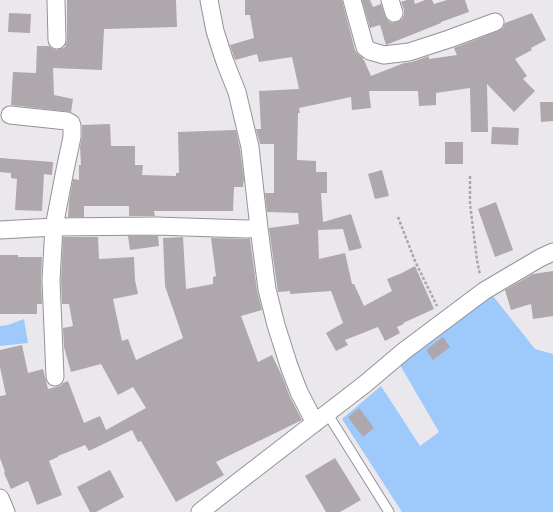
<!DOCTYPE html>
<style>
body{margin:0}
canvas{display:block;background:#eae7ed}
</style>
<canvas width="553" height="512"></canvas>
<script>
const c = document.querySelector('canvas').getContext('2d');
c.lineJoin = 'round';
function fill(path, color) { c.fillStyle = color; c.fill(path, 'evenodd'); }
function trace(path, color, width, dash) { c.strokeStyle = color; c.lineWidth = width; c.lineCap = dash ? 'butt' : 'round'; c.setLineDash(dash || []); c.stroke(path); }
const water = new Path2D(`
 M489,291L535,349L553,354V512H402L342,419L381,386L420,446L439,432L400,365Z
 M24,319L28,343L0,346V326L8,325Z`);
const building = new Path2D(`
 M67,0H176L177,27L104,29L102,70L53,68L54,95L73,99L71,112L11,105L13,72L36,73L37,46H49L53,49L57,50L65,47L67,40Z
 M245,0H342L355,50L358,54L363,58V60H364L371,76L404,63L412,62L429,56V59L457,55L454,48L498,31L503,28L505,23L532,13L546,40L531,48L532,50L515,59L527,76L523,79L535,91L514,112L487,84L488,132H471L470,88L436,93V105L419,106L418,91H369L371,108L352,110L351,97L299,108L300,113H298L297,160L316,161V172H327V193H321L323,222L351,214L362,248L349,251L343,229L318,230L319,259L345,253L352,284H354L364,306L392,291L387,279L402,273L415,266L434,309L403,323L404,324L397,327L400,333L385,341L378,327L345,340L348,345L336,351L326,333L343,323L331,291L290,294V291L278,292L269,228L299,224L298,213L267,212L265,193H274V144H260L256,129H261L259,91L299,89L292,57L259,62L257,54L235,60L230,45L254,38L250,15H245Z
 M362,0H370L373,7L381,4L385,16L388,21L392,23L397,22L402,19L404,15V10L401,2L407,0H414L415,4L425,0H432L434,4L447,0H465L469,12L441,22V23L386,45L380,25L370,28Z
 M9,13L31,14L30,33L8,32Z
 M540,102H553V121L541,122Z
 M110,124L111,146H135V165H143L142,175L176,176V173H179L178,132L236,130L240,149L244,179L243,187H234L233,211H154L155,216H129V206H84V217H68L69,202L73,179L79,180V165H81L80,147L82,137V125Z
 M492,127L519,128L518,145L491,144Z
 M445,142H463V164H445Z
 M0,158L53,162L52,175L44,174L42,211L15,210L17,179L11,178V173L0,172Z
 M382,170L389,196L375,199L368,174Z
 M496,202L513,250L495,257L478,209Z
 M128,236H158L159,246L130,250Z
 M63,237H98L99,259L134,257L135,280L138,294L113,299L122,341L128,339L136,360L183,338L165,286L163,238L183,237L186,289L213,284V277L216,276L211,238L250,239L257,290L262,310L241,316L258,362L272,355L282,376L290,397L302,420L216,462L224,475L176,502L141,441L138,442L132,430L89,451L85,445L58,456V457L49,461L62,495L37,505L28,481L11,489L4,473L5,472L0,458V396L6,395L0,367V350L22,345L28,373L43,369L48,389L60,386L63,383L68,381L84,423L100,416L106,430L146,408L133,387L118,395L101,364L71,372L64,347L63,328L73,326L69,304H62L61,280Z
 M0,255H18V257H42L41,280L42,304H37V314H0Z
 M553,271V316L533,319L531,304L511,310L505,290L533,274Z
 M443,337L450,347L433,360L426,350Z
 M359,408L374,428L363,437L348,417Z
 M335,458L361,500L340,512H326L305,476Z
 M110,470L124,497L96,512H90L77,487Z`);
const path = new Path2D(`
 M470,176V204L477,260L480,275
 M398,217L415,261L437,306`);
const lane = new Path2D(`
 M327,413L389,512`);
const street = new Path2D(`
 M56,0L57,40
 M352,0L365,47L370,51L384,55L409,52L449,39L495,22
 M390,0L394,13
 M10,115L67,121L71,123L72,126V137L65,170L54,227L53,244L51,280L55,377
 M259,228L267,289L276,325L289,366L299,392L315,423
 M0,230L54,227L156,226L247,229L259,228L250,147L237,92L225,62L215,31L209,0
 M0,498L6,512
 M200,512L238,482L365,384L404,351L484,291L540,258L553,252`);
fill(water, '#9dc9fb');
fill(building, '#aea8ad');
trace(lane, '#959298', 11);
trace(street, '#959298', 19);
trace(path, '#aaa7ac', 2.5, [3, 2]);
trace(lane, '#fff', 9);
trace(street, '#fff', 17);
</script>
